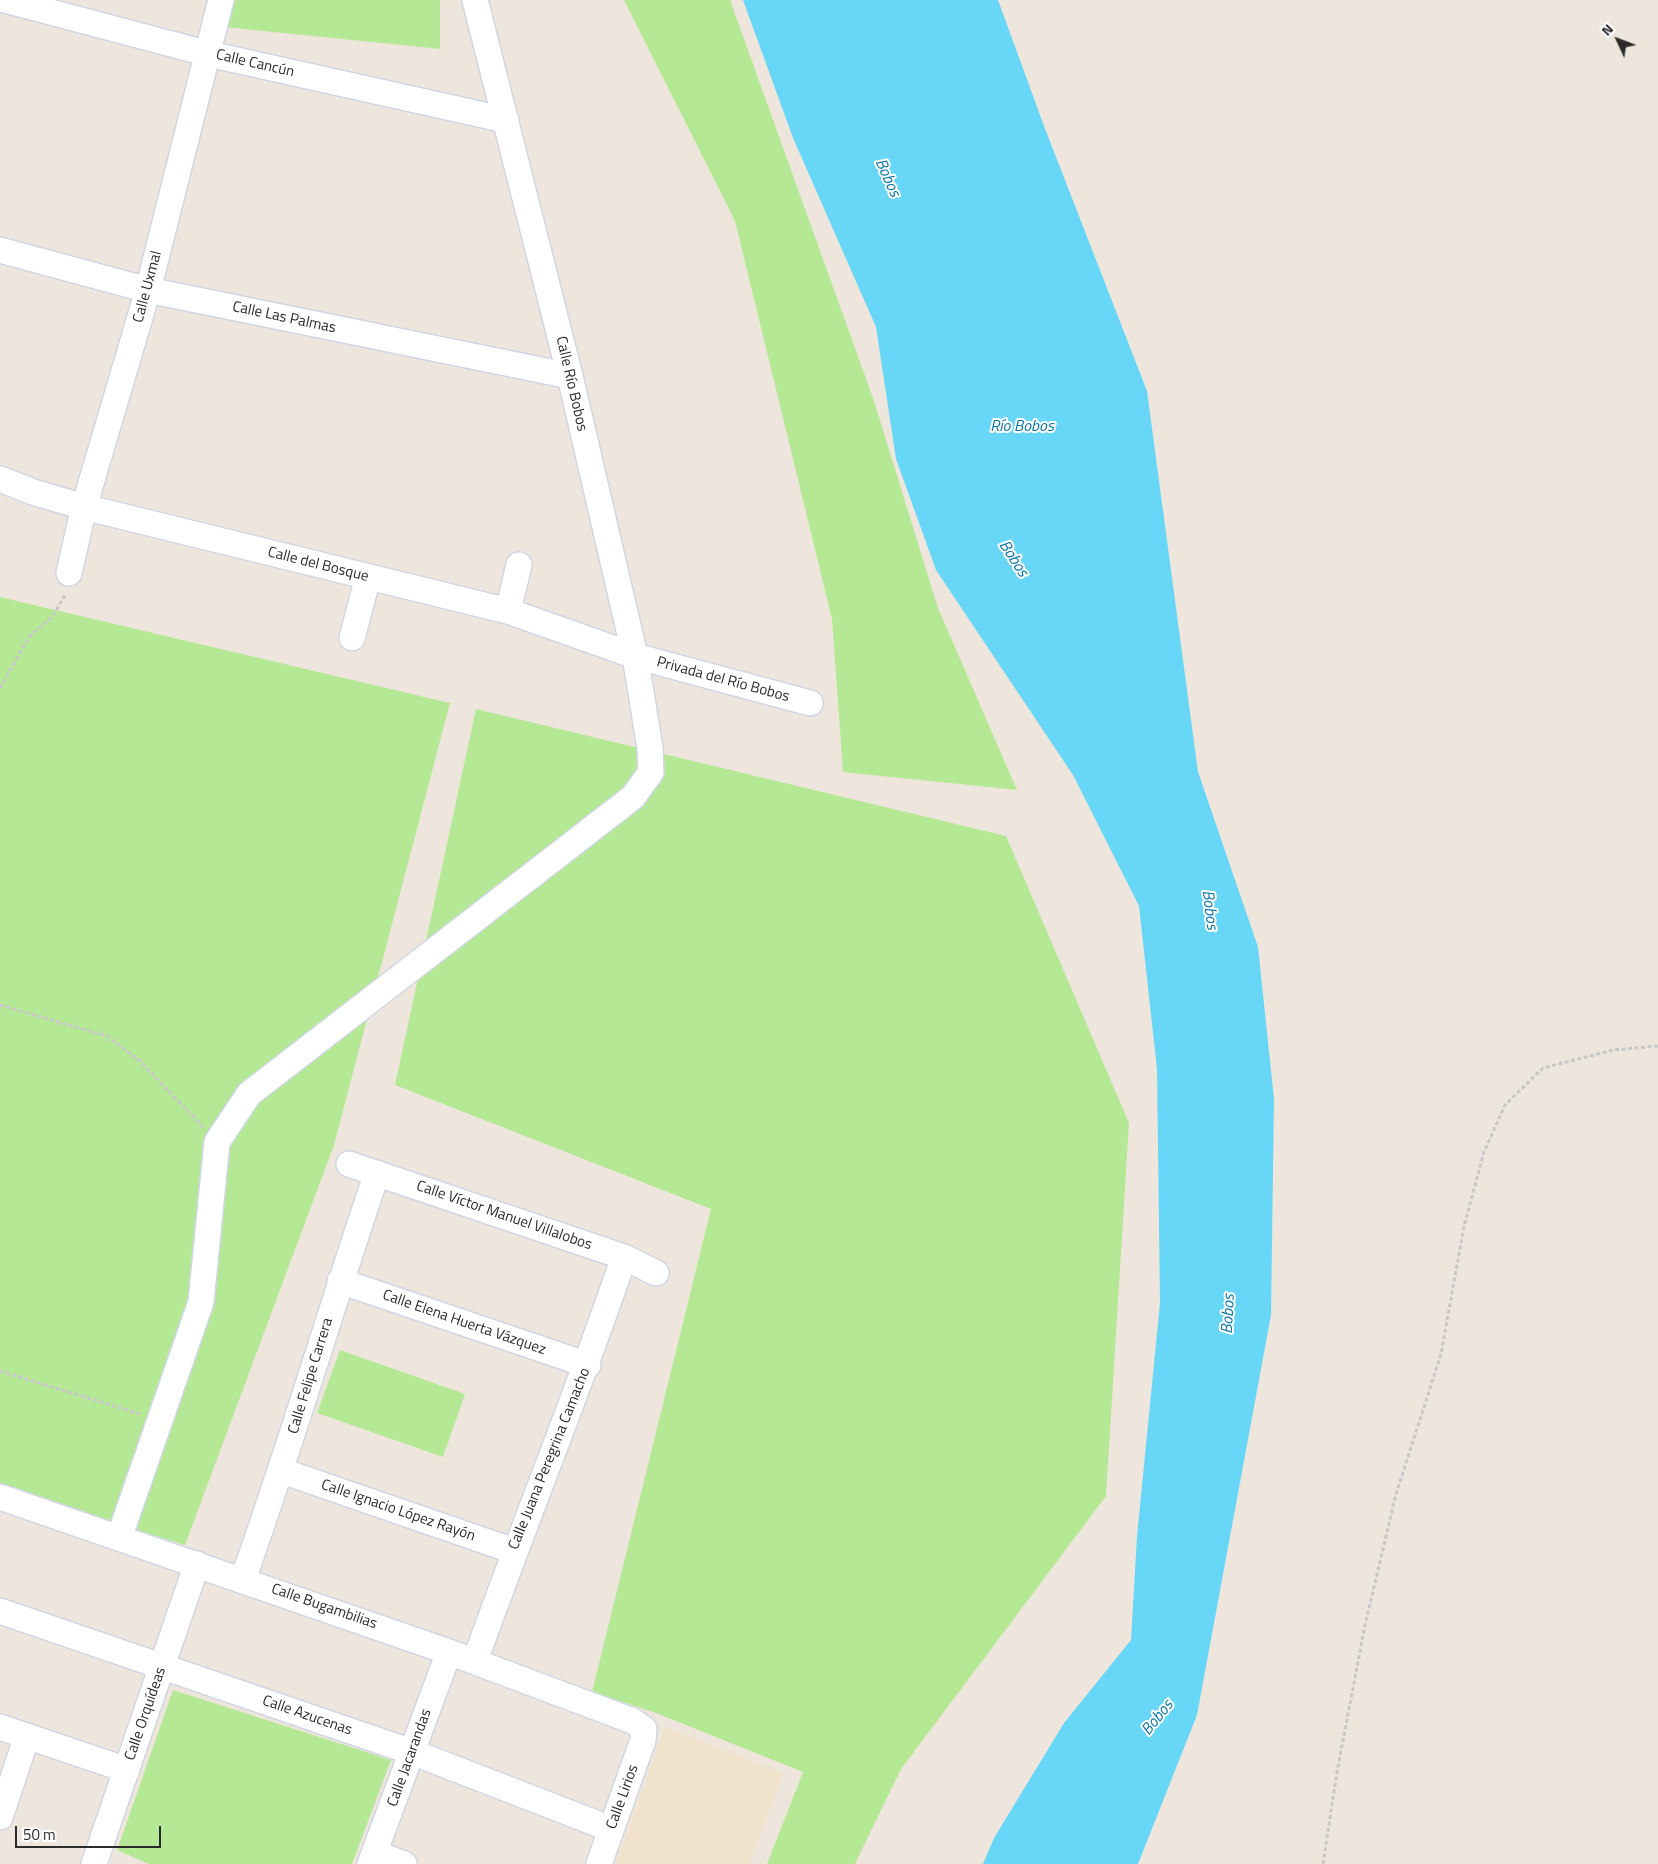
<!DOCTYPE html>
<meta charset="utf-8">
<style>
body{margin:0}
#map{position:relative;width:1658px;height:1864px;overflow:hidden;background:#eee6dc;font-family:"Titillium Web",sans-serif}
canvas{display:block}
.north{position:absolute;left:1593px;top:15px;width:50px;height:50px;-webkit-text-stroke:4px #fff;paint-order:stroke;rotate:313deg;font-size:14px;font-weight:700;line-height:20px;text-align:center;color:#2b2b2b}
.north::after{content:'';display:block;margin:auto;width:18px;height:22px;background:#2b2b2b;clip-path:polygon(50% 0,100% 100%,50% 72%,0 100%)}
.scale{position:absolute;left:15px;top:1826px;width:146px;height:22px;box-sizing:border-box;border:2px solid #2b2b2b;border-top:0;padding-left:6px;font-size:15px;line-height:18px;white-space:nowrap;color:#2b2b2b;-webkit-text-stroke:4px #fff;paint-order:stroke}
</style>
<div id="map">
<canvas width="1658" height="1864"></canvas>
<div class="north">N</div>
<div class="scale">50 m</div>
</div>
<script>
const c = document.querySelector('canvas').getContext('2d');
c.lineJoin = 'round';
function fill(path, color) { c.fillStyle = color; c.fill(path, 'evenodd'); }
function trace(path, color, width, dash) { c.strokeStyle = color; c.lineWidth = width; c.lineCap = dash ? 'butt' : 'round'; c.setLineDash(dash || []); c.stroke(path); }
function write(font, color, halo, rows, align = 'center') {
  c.font = font + ' "Titillium Web",sans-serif'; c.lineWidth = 4; c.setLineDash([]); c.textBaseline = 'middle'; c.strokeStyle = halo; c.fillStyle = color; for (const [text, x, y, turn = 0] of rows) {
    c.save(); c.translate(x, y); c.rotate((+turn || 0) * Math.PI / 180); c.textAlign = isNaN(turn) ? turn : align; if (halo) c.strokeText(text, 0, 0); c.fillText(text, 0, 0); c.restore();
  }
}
const education = new Path2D(`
 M665,1727L783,1773L749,1864H616Z`);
const green = new Path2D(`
 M229,0H440V49L225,27Z
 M624,0H730L874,401L938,608L1017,790L843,772L832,619L735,221Z
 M0,597L450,703L334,1145L185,1545L0,1488Z
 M476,709L1006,836L1129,1123L1106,1496L901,1769L855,1864H767L803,1772L656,1713L592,1692L711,1209L395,1085Z
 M340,1350L465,1394L443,1457L317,1413Z
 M173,1690L391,1760L352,1864H149L117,1850Z`);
const water = new Path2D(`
 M743,0H998L1044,126L1147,391L1198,772L1258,947L1274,1099L1271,1315L1197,1715L1138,1864H983L994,1838L1064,1723L1131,1640L1137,1536L1160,1303L1157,1069L1139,906L1073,775L936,570L896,459L876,327L793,138Z`);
const path = new Path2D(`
 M0,688L29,637L53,616L66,593
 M0,1005L107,1036L140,1061L203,1127
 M0,1371L140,1414
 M1323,1864L1337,1772L1365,1625L1396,1494L1441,1354L1464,1226L1484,1152L1505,1105L1543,1068L1613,1050L1658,1046`);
const minor = new Path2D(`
 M5,0L209,54L506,120
 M0,250L148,290L570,376
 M0,479L33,492L84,507L508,611L635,656L810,703
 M69,573L84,507L148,290L221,0
 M508,611L519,565
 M352,638L368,577
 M349,1164L624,1257L656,1273
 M340,1281L588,1365
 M282,1471L514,1551
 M0,1497L449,1652L633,1721L644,1729L643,1740L599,1864
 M119,1538L201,1302L217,1142L249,1094L633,797L651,772L650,748L635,656L570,376L475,0
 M243,1579C291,1445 331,1308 377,1173
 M0,1611L412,1752L611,1829
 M475,1661C523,1526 578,1393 624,1257
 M0,1727L127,1770
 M0,1817L27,1736
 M374,1853L404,1864
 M94,1864L197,1564
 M370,1864L449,1652`);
const streetNames = [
 ["Calle Cancún",255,64,13],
 ["Calle Uxmal",148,287,-75],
 ["Calle Las Palmas",284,318,12],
 ["Calle Río Bobos",571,384,77],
 ["Calle del Bosque",318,565,14],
 ["Privada del Río Bobos",723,680,15],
 ["Calle Víctor Manuel Villalobos",504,1216,19],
 ["Calle Elena Huerta Vázquez",464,1323,19],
 ["Calle Felipe Carrera",311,1376,-73],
 ["Calle Juana Peregrina Camacho",550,1459,-68],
 ["Calle Ignacio López Rayón",398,1511,19],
 ["Calle Bugambilias",324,1607,19],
 ["Calle Orquídeas",146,1714,-71],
 ["Calle Azucenas",307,1716,19],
 ["Calle Jacarandas",410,1758,-70],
 ["Calle Lirios",623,1797,-70]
];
const waterNames = [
 ["Bobos",887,178,66],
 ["Río Bobos",1022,427],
 ["Bobos",1013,559,57],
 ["Bobos",1209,910,83],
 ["Bobos",1229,1314,-87],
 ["Bobos",1158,1718,-51]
];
fill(education, '#f1e3cb');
fill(green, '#b5e895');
fill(water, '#68d7f7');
trace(minor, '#d1d6e5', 28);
trace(path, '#c8c8c8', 3, [4, 2.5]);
trace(minor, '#fff', 25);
write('15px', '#2b2b2b', '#fff', streetNames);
write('italic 16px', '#0476a7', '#fff', waterNames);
</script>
